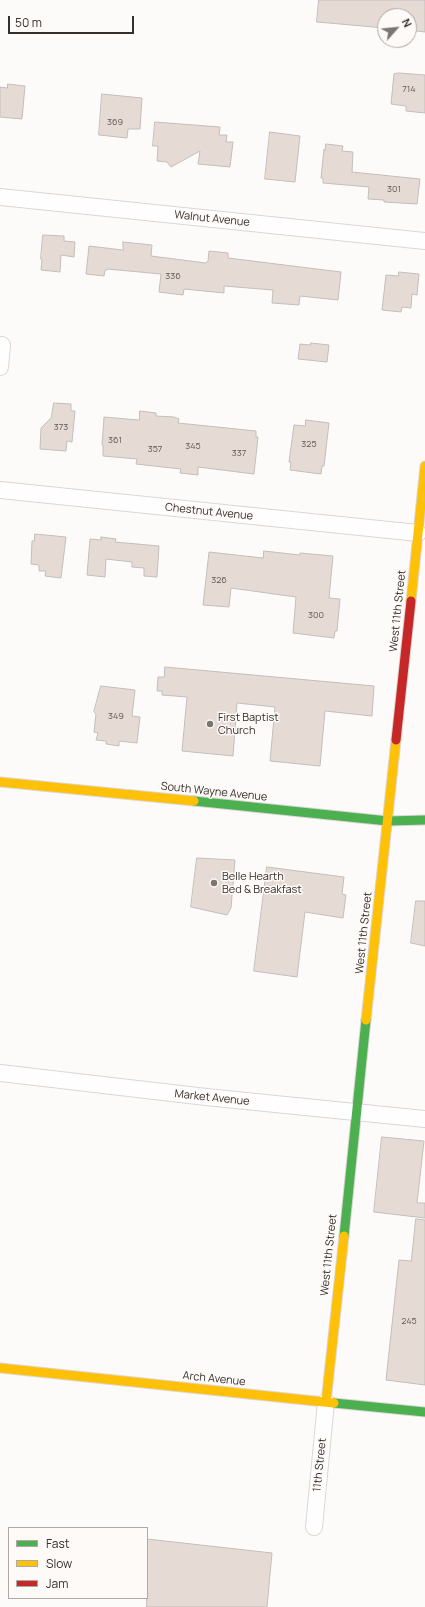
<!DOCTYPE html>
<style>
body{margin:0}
#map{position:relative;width:425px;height:1607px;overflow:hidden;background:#fdfbf9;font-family:Manrope,sans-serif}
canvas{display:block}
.legend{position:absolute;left:8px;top:1527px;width:140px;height:72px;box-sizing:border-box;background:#fefaf8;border:1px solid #aea8a6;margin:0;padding:5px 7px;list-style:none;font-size:12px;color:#352e2a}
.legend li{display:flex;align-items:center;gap:8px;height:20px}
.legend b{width:20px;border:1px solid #aea8a6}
.north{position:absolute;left:377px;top:8px;width:40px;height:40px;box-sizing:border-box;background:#fefaf8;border:1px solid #aea8a6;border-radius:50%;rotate:63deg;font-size:11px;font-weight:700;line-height:16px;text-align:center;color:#352e2a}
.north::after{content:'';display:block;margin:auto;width:14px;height:18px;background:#7b7672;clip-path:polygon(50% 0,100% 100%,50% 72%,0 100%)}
.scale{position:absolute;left:8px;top:16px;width:126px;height:18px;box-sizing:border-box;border:2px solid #352e2a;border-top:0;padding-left:5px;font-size:12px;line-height:14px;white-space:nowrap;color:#352e2a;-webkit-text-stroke:3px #fefaf8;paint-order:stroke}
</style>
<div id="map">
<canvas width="425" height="1607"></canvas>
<ul class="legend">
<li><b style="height:5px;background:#4caf50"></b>Fast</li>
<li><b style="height:5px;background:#ffc107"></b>Slow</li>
<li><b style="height:5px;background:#c62828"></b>Jam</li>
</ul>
<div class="north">N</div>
<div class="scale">50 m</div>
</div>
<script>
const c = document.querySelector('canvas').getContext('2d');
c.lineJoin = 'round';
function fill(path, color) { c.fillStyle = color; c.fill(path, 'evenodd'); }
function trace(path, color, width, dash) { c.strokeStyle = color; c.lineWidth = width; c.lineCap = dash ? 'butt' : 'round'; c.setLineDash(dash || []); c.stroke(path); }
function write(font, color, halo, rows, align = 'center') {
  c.font = font + ' Manrope,sans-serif'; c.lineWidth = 3; c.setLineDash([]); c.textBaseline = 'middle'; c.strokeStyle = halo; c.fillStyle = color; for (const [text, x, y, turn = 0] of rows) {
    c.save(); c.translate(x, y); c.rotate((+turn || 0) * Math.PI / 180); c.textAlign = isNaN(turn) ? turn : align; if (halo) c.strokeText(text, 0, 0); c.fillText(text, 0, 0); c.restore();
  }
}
const building = new Path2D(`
 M319,0H425V32L409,30V16H385V28L317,22Z
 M399,73L425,75V113L406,111V106L391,104L394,74Z
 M8,84L25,86L22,119L0,117V87L7,88Z
 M102,94L142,98L140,129H128L127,138L99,135Z
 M155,122L220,127L219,135H227L226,142H233L230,167L198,164L200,151L171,167L167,162L157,161L158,146H153Z
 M270,132L300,136L295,182L265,179Z
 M326,144L343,146L342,151L353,152L352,172L420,179L417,204L384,202V200L368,199L369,187L323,183V178H321L324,149L325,150Z
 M43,235L64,236V241L75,242L74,257L61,255L60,272L41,270L42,259H41Z
 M123,242L152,245L151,256L206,263L208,261L209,251L228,253V258L341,272L338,300L300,296L299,305L272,303L273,290L224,286V293L184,289L183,295L159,292L161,274L107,269V270H105L104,276L86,274L89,246L123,250Z
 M399,272L419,274L417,295L412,294L411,308L402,307L401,312L382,310L386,275L398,276Z
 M311,343L329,345L327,362L298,359L300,344L310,345Z
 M54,403L71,404V411H75L72,442L67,441L66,451L40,449L41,428L51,418Z
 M140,411L156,413V416L174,417L179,419L178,423L256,431V437H258L254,474L198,467V475L180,473L181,469L136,464L137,459L103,456V445H102L104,417L139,420Z
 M306,420L329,423L324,466H322L321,474L290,470L291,462H289L294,425L305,426Z
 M35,534L66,537L61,578L45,576L46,571H39V565L31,564L32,541H34Z
 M101,537L116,539L115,542L159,546L157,577L144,576V568L132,567V562L106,559L105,577L87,575L90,539L101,540Z
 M264,551L300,555V553L333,556L329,598L340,599L337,631H335L334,638L293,633L296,597L231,588L229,607L203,605L209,552L263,558Z
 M165,667L374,686L372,716L325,711L320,766L270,761L275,707L237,703L233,756L182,751L187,697L162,695V691H157L158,677H164Z
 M101,686L135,690L132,716L140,717L137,743L119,741V746L106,744V741L96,740L98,733L94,732L96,714L94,712Z
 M197,858L235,860L231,908L227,915L191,907Z
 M267,867L344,877L342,894L346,895L343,918L305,912L297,977L254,971Z
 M416,901H425V946L411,943Z
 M382,1137L424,1141L417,1203H425V1218L374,1212Z
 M416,1219L425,1220V1385L386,1380L399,1260L411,1261Z
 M147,1539L272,1553L267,1607H147Z`);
const street = new Path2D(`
 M0,197L425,241
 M0,367L2,345
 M0,490L418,533
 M0,1073L206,1097L425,1119
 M314,1527L326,1402`);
const fast = new Path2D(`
 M194,801L388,821L425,820
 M344,1236L366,1020
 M334,1403L425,1412`);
const slow = new Path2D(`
 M411,601L425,466
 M0,782L194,801
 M366,1020L396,740
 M0,1368L334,1403
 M326,1402L344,1236`);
const jam = new Path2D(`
 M396,740L411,601`);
const markers = [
 [210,724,4,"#7b7672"],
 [214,883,4,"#7b7672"]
];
const numberNames = [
 ["714",409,89],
 ["369",115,122],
 ["301",394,189],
 ["336",173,276],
 ["373",61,427],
 ["361",115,440],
 ["325",309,444],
 ["345",193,446],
 ["357",155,449],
 ["337",239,453],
 ["326",219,580],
 ["300",316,615],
 ["349",116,716],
 ["245",409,1321]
];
const streetNames = [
 ["Walnut Avenue",212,219,6],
 ["Chestnut Avenue",209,512,6],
 ["West 11th Street",398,611,-84],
 ["South Wayne Avenue",214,792,6],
 ["West 11th Street",364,933,-84],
 ["Market Avenue",212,1098,6],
 ["West 11th Street",329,1255,-84],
 ["Arch Avenue",214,1379,6],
 ["11th Street",320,1465,-84]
];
const poiNames = [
 ["First Baptist",218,718],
 ["Church",218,731],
 ["Belle Hearth",222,877],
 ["Bed & Breakfast",222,890]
];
fill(building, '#e6dbd4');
trace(building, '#c2bebb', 1);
trace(street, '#dbd6d3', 18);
trace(fast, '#dbd6d3', 11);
trace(slow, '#dbd6d3', 11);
trace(jam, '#dbd6d3', 11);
trace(street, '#fffefe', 16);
trace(fast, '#4caf50', 9);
trace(slow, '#ffc107', 9);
trace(jam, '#c62828', 9);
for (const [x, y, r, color] of markers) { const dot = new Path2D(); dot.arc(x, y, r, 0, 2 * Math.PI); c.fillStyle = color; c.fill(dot); trace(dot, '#fefaf8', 1.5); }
write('9px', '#615954', null, numberNames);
write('11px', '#352e2a', '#fefaf8', streetNames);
write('11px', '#352e2a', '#fefaf8', poiNames, 'left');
</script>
